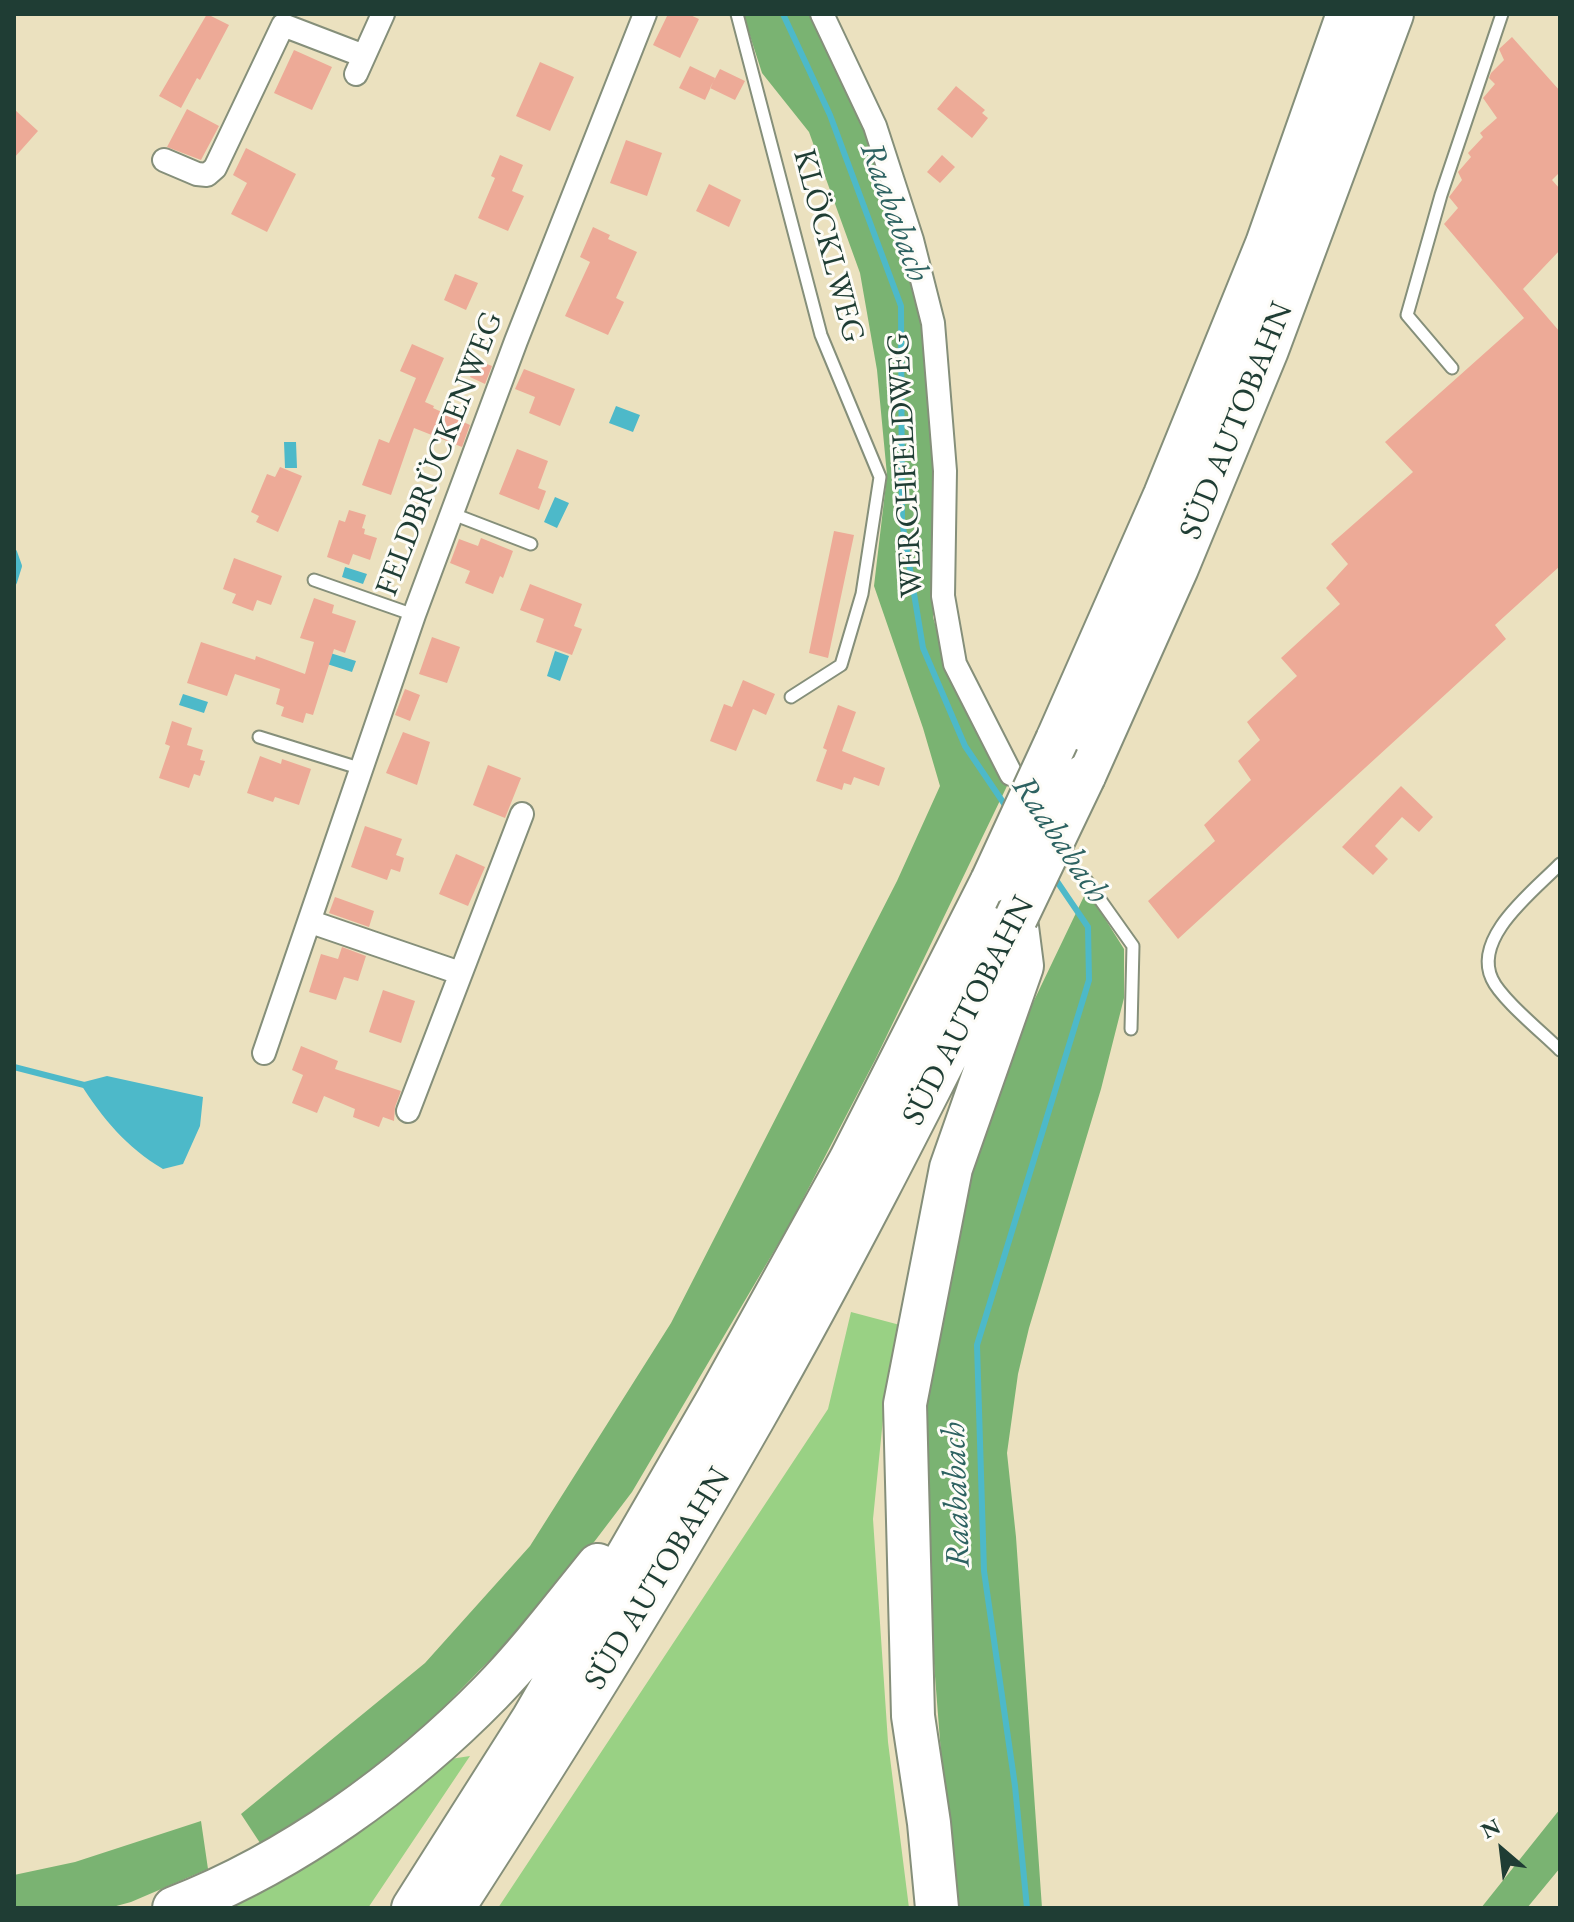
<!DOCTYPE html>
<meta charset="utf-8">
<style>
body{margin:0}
#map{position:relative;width:1574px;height:1922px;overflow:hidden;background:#ebe1bf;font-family:"EB Garamond",serif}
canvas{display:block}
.frame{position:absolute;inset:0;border:16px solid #1f3d34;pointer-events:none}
.north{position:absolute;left:1462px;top:1810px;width:80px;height:80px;-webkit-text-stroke:6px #fdfcf7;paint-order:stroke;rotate:332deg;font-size:22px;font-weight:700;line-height:32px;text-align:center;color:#1f3d34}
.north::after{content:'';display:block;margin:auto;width:28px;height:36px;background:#1f3d34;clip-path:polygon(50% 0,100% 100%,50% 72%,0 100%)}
</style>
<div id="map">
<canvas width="1574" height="1922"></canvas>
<div class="frame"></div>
<div class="north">N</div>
</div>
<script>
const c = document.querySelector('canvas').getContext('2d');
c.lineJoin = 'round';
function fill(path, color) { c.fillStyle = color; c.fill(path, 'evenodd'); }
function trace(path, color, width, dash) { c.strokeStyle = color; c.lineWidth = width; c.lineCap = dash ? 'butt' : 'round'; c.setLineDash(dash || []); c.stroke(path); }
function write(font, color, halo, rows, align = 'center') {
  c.font = font + ' "EB Garamond",serif'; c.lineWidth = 6; c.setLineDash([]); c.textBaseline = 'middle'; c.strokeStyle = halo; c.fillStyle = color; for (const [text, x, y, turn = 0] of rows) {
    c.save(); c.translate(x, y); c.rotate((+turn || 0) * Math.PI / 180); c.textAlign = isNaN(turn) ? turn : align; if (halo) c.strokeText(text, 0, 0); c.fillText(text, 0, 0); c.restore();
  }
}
const green = new Path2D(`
 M851,1312L900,1325L884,1409L873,1519L888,1742L909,1908H498L828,1409Z
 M470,1756L368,1908H230C304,1875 378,1809 444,1760Z`);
const forest = new Path2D(`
 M743,14H813L882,170L925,324L940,480L933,617L945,658L1007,786L875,1060L790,1224L632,1492L588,1550L523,1626L433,1718L341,1794L262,1846L241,1814L425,1663L530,1546L671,1323L897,881L940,786L923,728L874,586L887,475L877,370L860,273L809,132L762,73Z
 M1087,890L1124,949V998L1101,1089L1029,1328L1018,1374L1007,1453L1016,1537L1042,1908H953L919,1470L929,1362L974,1137L1006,1059Z
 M1560,1809V1868L1527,1908H1481Z
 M201,1821L208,1869L131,1902L109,1908H14V1875L75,1862Z`);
const water = new Path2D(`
 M616,406L640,415L633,432L609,423Z
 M284,442H296L297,468H285Z
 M555,497L569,503L557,528L544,522Z
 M345,567L367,574L363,584L342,577Z
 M555,651L569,656L560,681L547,676Z
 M327,652L356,661L352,672L324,663Z
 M183,694L208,702L204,713L179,705Z
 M107,1076L203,1097L200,1126L183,1164L163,1169C126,1147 103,1119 80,1083Z`);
const stream = new Path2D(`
 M783,14L830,115L901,306L902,521L923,648L965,746L1007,808
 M14,552L19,566L14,582
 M14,1067L88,1086
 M1027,1908L1015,1786L984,1571L977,1345L1089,980L1088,927L1054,877`);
const building = new Path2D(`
 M207,14L229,25L200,80L197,78L181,108L159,96Z
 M668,14H688L699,19L680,58L653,45Z
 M1512,37L1560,91V172L1552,180L1560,189V250L1523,289L1560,332V566L1495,625L1506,639L1178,939L1148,901L1215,841L1204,825L1251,780L1238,761L1260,740L1247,722L1297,676L1281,658L1340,604L1326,588L1348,564L1331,544L1413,472L1385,442L1524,318L1444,224L1458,208L1449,197L1462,180L1458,172L1471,157L1468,153L1483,137L1480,133L1497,118L1483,98L1495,84L1489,78L1491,73L1504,60L1499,49Z
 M294,50L332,67L312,110L274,93Z
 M540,62L574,77L550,131L516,116Z
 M690,66L715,78L705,100L679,88Z
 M720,69L745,81L735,100L710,88Z
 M956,86L985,110L982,113L988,118L972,138L937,109Z
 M14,109L38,131L14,158Z
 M187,109L219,126L201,160L167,147Z
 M626,140L662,153L647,196L610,183Z
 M246,148L296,174L267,232L231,214L247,183L233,175Z
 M500,155L523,165L512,191L524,196L508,231L478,218L495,178L491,176Z
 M942,155L955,167L940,183L927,172Z
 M709,184L741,200L729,227L696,211Z
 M593,227L610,235L608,239L637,252L616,298L624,302L608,335L565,316L590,262L580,257Z
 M455,274L478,283L466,310L444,300Z
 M412,344L444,358L425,402L434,406L433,408L470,425L462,447L414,428L391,495L362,485L379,439L389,443L416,378L400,371Z
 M477,360L492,366L485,384L470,377Z
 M524,369L575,389L560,426L529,413L535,397L515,389Z
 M517,449L548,461L538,488L546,491L539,510L499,494Z
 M280,467L302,476L278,532L256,522L259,516L251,512L267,474L275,477Z
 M349,510L366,515L362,528L365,529L364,534L377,538L370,560L353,554L349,565L327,557L339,520L345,522Z
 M834,531L854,535L828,658L809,653Z
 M481,538L513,551L503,578L500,576L493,594L465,583L470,571L450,563L459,539L478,546Z
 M234,558L282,576L271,605L257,600L253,611L232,603L236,594L223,589Z
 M530,584L582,604L574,626L582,629L572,655L536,642L544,619L520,610Z
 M314,598L334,605L332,613L356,621L345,653L334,649L313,715L306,713L303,723L281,716L284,707L276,704L280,689L235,674L227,696L187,683L201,642L255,660L256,656L305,674L314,642L300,638Z
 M432,637L460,647L447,683L419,674Z
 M743,680L775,694L766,715L753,709L736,751L710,741L724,704L732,707Z
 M405,689L420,695L410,721L395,715Z
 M838,705L856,712L842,751L885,768L879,786L854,777L851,785L844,783L842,790L816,781L827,750L823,748Z
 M172,721L192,728L187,745L203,750L200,760L205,761L200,776L194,774L189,788L159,778L170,746L165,744Z
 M403,732L430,742L417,785L386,773Z
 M260,756L281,764L282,759L311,769L299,805L275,797L273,802L247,793Z
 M488,765L521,778L505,818L473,805Z
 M1401,786L1433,817L1419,832L1402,817L1375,846L1388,859L1373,875L1342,847Z
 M365,826L402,839L396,855L404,858L400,872L391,869L387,880L351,867Z
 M456,854L485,867L468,906L439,894Z
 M335,897L374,911L369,927L329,913Z
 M342,947L366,956L358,981L344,977L336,1000L309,992L321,954L338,959Z
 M383,990L415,1001L401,1043L369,1032Z
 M301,1046L338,1061L335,1069L401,1091L395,1107L394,1121L383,1117L379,1127L353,1117L355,1109L324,1096L317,1113L292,1103L303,1075L292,1070Z`);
const lane = new Path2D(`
 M737,14L821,335L880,477L862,594L841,665L791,697
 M1452,368L1407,315L1441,195L1502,14
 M453,514L531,544
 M314,580L414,615
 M259,737L362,769
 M1560,864C1535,890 1472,937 1492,979C1501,999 1543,1033 1560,1050
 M1084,877L1133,946L1131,1029`);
const street = new Path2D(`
 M822,14L875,126L912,240L933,323L945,471L943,596L955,664L1011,774
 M356,74L383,14
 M164,160L197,174L207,175L215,168L283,25L364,56
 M311,922L460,973
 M264,1053L414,615L516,341L645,14
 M408,1111L522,814`);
const highway = new Path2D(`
 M1057,740L1165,495L1267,244L1348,14
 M1084,776L1177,568L1267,350L1392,14
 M174,1908C291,1863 404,1781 491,1692C530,1652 563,1608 598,1565
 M413,1908L533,1719L717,1401L850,1161L992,881
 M453,1908C557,1747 659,1584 754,1417C847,1254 931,1086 1016,918
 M937,1908L929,1823L913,1716L905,1404L951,1168L1022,966L1017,927`);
const highwayBridge = new Path2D(`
 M992,881L1057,740
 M1016,918L1084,776`);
const streetNames = [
 ["KLÖCKLWEG",828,246,75],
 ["SÜD AUTOBAHN",1237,421,-68],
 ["FELDBRÜCKENWEG",440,454,-69],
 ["WERCHFELDWEG",906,465,-93],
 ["SÜD AUTOBAHN",969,1011,-63],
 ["SÜD AUTOBAHN",658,1579,-59]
];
const waterNames = [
 ["Raababach",894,212,70],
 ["Raababach",1060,840,56],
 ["Raababach",957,1495,-92]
];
fill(green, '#99d184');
fill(forest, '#7ab372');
fill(water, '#4db9c9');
trace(stream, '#4db9c9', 6);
fill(building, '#edaa97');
trace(lane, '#858f7a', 15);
trace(street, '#858f7a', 26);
trace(highway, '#858f7a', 46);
trace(lane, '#fff', 11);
trace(street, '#fff', 22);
trace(highway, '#fff', 42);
trace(highwayBridge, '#858f7a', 46, []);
trace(highwayBridge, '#fff', 42);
write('32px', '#1f3d34', '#fdfcf7', streetNames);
write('italic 34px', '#2d6261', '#fdfcf7', waterNames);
</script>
